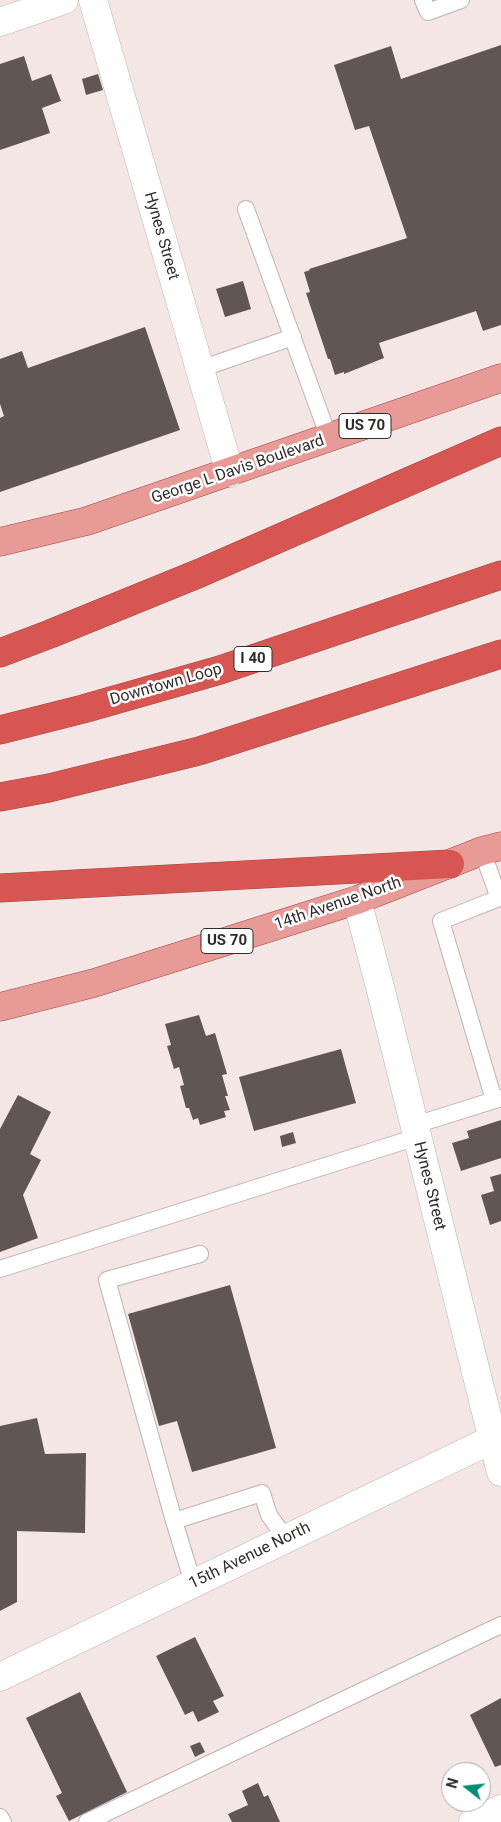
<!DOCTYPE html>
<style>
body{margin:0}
#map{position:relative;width:501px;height:1822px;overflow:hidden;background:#f4e6e4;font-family:Roboto,sans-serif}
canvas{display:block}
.north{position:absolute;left:441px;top:1762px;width:50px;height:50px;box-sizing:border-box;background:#fff;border:1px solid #adaaaa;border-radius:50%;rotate:286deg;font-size:14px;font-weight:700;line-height:20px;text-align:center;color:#312b2b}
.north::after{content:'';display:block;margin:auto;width:18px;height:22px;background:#018d75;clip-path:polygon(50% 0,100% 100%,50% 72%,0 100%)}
</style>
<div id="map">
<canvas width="501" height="1822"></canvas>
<div class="north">N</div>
</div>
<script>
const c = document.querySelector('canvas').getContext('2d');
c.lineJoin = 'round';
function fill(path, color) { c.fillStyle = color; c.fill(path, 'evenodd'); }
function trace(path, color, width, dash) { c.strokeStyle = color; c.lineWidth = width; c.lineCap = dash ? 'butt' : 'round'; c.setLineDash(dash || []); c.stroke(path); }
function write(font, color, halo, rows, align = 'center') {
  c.font = font + ' Roboto,sans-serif'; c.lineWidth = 5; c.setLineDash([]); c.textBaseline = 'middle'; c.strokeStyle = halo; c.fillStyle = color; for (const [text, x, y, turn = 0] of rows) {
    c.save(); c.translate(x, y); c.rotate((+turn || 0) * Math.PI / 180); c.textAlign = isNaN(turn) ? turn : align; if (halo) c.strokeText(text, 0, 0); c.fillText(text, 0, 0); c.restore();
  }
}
const building = new Path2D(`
 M501,45V325L483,331L476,311L379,343L384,358L344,374V372L335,375L330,359H328L306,293L310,292L304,272L310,270L309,269L407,238L369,126L355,130L334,65L391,46L401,79Z
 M24,56L32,81L51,74L61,101L42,108L50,133L0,150V64Z
 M98,74L103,90L86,95L82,79Z
 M243,281L251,309L225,317L216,289Z
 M145,327L180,430L0,492V418L4,416L0,404V359L22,351L28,368Z
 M199,1015L206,1036L215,1033L227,1074L222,1075L228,1096H225L230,1110L224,1111L226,1117L200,1125L198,1118L193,1120L189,1108H186L180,1086L184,1085L179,1067L174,1069L167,1046L171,1045L165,1024Z
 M341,1049L356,1103L254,1131L239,1077Z
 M18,1095L51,1112L30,1154L41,1160L23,1195L38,1238L0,1252V1129Z
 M501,1120V1158L461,1171L452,1143L469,1138L467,1131Z
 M293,1132L296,1143L282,1147L280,1136Z
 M501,1174V1221L490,1225L481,1195L494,1191L490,1177Z
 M230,1285L276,1448L192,1472L177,1421L159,1426L128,1314Z
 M37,1418L45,1454L86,1453L85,1533L17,1531V1602L0,1611V1426Z
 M195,1637L224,1696L213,1701L219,1712L198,1722L193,1711L185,1715L156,1656Z
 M80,1692L127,1792L69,1821L56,1796L62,1793L26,1718Z
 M501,1698V1765L495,1767L470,1715Z
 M200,1742L205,1752L195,1757L190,1746Z
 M258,1783L264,1797L268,1795L280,1822H232L228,1814L248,1805L242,1791Z`);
const lane = new Path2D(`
 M423,0L428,12L461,0
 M246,209L329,438
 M200,369L293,337
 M482,851L499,898L441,921L494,1100
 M415,1125L501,1098
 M0,1269L417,1137
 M174,1521L107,1280L200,1254
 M193,1583L174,1521L262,1493L269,1515L286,1539
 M0,1817L3,1822
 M87,1822L501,1625`);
const street = new Path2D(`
 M93,0L230,473
 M0,22L64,0
 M357,900L381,991L501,1472
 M0,1677L501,1435
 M473,1822L501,1809`);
const primary = new Path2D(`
 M0,542L87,521L501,378
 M0,1007L94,983L357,900L482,851L501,846`);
const highway = new Path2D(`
 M0,653L50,634L200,573L501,441
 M0,730L83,709L220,670L501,575
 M0,797L49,788L199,751L501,654
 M0,888L450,864`);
const shields = [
 [365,426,52],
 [253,659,38],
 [227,941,52]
];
const shieldNames = [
 ["US 70",365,426],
 ["I 40",253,659],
 ["US 70",227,941]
];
const streetNames = [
 ["Hynes Street",161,236,74],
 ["George L Davis Boulevard",238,470,-19],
 ["Downtown Loop",166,685,-16],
 ["14th Avenue North",338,904,-19],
 ["Hynes Street",429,1186,76],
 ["15th Avenue North",250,1556,-26]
];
fill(building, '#625655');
trace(lane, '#bfb2b0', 18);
trace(street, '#bfb2b0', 29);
trace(primary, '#9e4744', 29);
trace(highway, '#9e4744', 29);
trace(lane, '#fff', 16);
trace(street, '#fff', 28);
trace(primary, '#e89a97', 28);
trace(highway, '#d85652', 28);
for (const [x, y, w] of shields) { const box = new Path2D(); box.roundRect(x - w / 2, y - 12.5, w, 25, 4); c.fillStyle = '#fff'; c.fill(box); trace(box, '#312b2b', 1); }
write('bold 15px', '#312b2b', null, shieldNames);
write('16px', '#312b2b', '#fff', streetNames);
</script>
